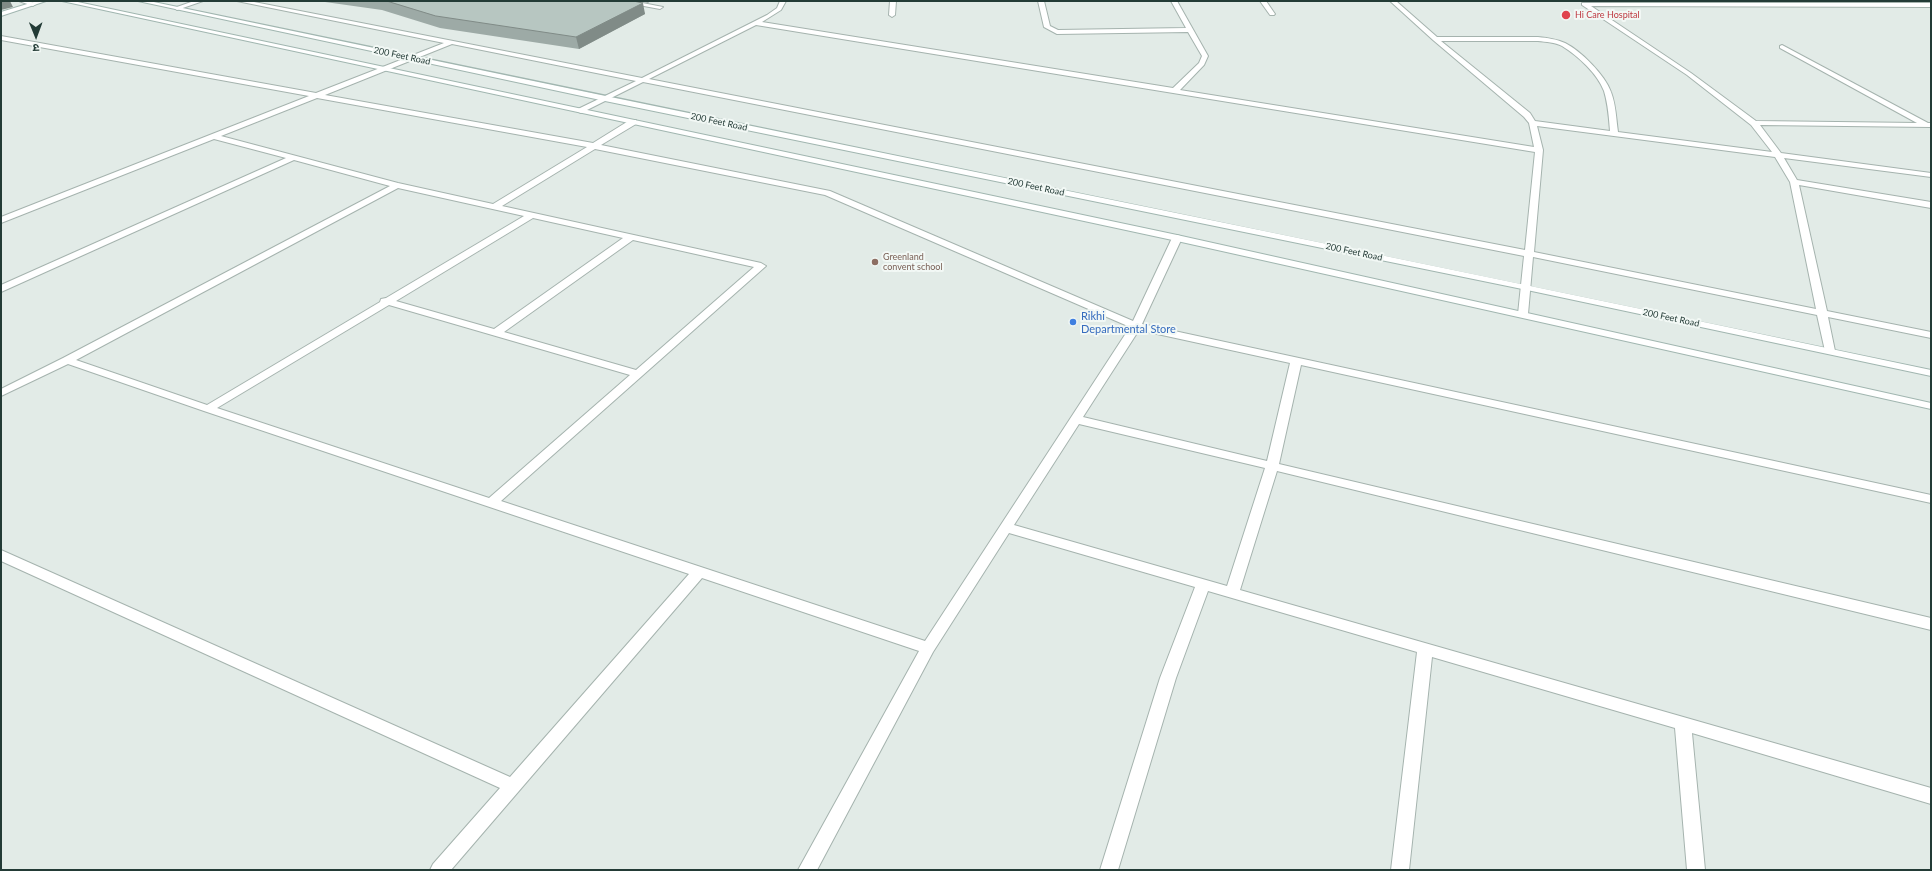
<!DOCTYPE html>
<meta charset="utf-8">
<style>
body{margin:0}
#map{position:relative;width:1932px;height:871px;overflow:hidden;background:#e2ebe7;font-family:Lato,"Noto Sans Devanagari",sans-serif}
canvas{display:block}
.frame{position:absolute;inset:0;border:2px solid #233b36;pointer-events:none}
.north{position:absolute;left:16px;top:16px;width:40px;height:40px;-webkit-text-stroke:3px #f2f8f5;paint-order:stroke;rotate:179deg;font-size:11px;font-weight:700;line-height:16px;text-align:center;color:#233b36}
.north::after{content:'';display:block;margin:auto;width:14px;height:18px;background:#233b36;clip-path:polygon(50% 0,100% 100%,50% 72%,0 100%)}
</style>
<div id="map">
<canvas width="1932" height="871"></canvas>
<div class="frame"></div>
<div class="north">उ</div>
</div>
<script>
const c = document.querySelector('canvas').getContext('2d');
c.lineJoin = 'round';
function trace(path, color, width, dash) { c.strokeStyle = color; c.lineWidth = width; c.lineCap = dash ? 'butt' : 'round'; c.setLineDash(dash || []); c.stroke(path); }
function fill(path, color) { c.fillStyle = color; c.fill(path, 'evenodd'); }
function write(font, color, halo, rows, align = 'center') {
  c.font = font + ' Lato,sans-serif'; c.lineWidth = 4; c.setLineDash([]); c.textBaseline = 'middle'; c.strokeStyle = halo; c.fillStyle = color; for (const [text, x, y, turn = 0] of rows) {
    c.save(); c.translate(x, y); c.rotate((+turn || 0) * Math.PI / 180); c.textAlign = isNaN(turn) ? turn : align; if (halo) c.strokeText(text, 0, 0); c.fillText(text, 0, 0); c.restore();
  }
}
const street = new Path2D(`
 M19,1H29L36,4L33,6Z
 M194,1H203L177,10L174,8Z
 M237,1H249L642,78L767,15L777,8L780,1H786L781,10L762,22L1173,88L1199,63L1202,56L1188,32L1057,34L1044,27L1038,1H1044L1050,26L1058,30L1186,28L1171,1H1177L1208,56L1204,65L1180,90L1534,147L1529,123L1524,117L1433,40L1390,1H1396L1437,37H1538C1548,38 1556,39 1565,43C1581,51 1605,75 1611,92C1616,105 1616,118 1618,132L1772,152L1751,125L1687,75L1582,5V3H1931V7L1591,6L1691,73L1756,121L1917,123L1780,48V46L1782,45L1928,123H1931V127L1760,125L1781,153L1931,173V177L1784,158L1797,180L1931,202V208L1799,185L1827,311L1931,332V338L1828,317L1835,351L1830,354L1825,351L1817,315L1533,257L1528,314L1523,317L1518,314L1524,256L643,82L581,113L577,111L578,109L636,81L452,44L325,95L593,143L630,120H636V124L601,145L830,191L1133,321L1172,238L1177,235L1180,236L1182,238L1142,324L1931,495V503L1301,365L1279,464L1931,618V630L1277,471L1240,590L1931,788V804L1692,733L1705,870H1687L1675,728L1432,657L1409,870H1391L1417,652L1208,591L1176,678L1118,870H1100L1160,678L1195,587L1009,533L933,652L817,870H798L919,651L702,578L451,870H430L433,864L500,788L1,561V550L510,777L689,574L204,411L68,364L1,396V389L63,358L390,186L294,160L1,292V285L286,158L214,139L1,223V217L309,96L1,40V36L316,93L444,43ZM756,25L1535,152L1525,250L649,79ZM1441,41H1538C1546,42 1555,42 1562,46C1578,56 1597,73 1604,91C1608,104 1609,118 1610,131L1535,121L1530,113ZM317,98L587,147L493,204L398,183L221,136ZM1537,126L1775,157L1790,182L1816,309L1534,252L1543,150ZM595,149L825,195L1130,327L925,641L501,501L766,266L761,263L502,206ZM398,188L524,216L386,298L381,299L380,302L207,405L76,360ZM533,218L623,238L494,329L396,301ZM633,240L754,267L636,370L504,332ZM389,305L630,375L489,498L217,408ZM1139,330L1290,363L1267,461L1083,417ZM1079,424L1265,468L1227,586L1014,525Z
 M617,1H632L663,7L660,9Z
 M890,1H896L895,15L892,17L889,15Z
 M1260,1H1266L1275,14L1274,15H1270Z`);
const secondary = new Path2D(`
 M37,1H46L1,16V12Z
 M62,1H73L1177,235L1931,403V409L1177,241Z
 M138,1H149C743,126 1338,244 1931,370V376L1527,290L605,101Z`);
const wall = new Path2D(`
 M318,1H640L645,14L579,49L440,28L382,10Z
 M640,1H651L648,3Z`);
const shadedWall = new Path2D(`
 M1,1H10L13,7L1,10Z
 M631,1H640V4L643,3L645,14L579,49L576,37Z`);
const building = new Path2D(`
 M387,1H633L643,3L576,37L436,16Z`);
const markers = [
 [1566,15,5,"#e0444e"],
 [875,262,4,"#8d6e63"],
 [1073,322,4,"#3f7fe0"]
];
const farHealthnames = [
 ["Hi Care Hospital",1575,15]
];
const farStreetnames = [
 ["200 Feet Road",402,56,12],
 ["200 Feet Road",719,122,12],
 ["200 Feet Road",1036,187,12],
 ["200 Feet Road",1354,252,12],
 ["200 Feet Road",1671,318,12]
];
const farEducationnames = [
 ["Greenland",883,257],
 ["convent school",883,267]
];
const shopNames = [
 ["Rikhi",1081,316],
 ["Departmental Store",1081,329]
];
trace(street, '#a5b3ae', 2);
trace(secondary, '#a1b6b0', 2);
fill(street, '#fff');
fill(secondary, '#fff');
fill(wall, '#9daaa6');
fill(shadedWall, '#808b87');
fill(building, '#b7c6c1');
trace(building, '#808b87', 1);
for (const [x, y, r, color] of markers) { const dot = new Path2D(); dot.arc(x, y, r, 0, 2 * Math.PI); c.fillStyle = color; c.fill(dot); trace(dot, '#f2f8f5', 1.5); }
write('9px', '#be3a42', '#f2f8f5', farHealthnames, 'left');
write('9px', '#233b36', '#f2f8f5', farStreetnames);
write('9px', '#785e54', '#f2f8f5', farEducationnames, 'left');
write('11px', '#366cbe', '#f2f8f5', shopNames, 'left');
</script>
